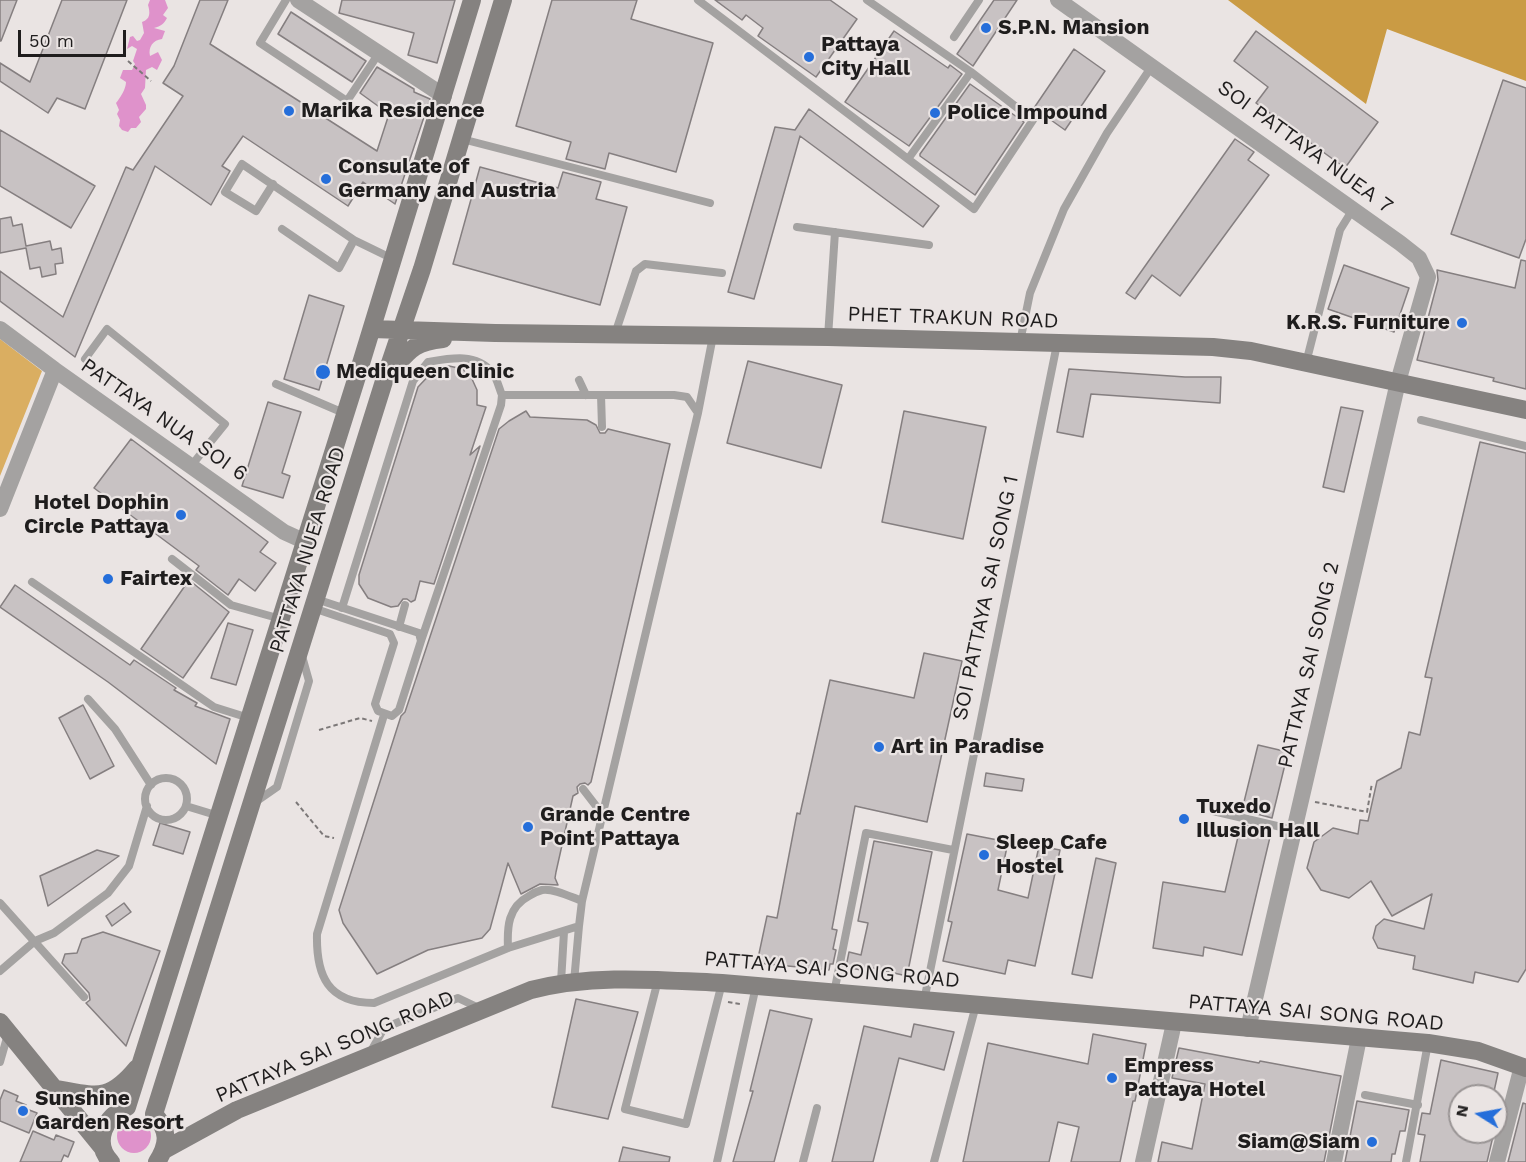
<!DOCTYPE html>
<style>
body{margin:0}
#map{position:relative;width:1526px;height:1162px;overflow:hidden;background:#eae4e3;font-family:"Work Sans",sans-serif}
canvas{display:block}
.north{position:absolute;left:1448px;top:1084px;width:60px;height:60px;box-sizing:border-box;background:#eae4e3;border:2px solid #999494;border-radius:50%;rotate:281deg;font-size:16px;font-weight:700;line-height:24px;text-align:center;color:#1f1d1d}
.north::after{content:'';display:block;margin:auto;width:21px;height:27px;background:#256eda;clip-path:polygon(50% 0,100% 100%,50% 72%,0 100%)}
.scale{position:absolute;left:18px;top:30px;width:108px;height:27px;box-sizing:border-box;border:3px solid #1f1d1d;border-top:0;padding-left:8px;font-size:18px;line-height:21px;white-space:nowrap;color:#1f1d1d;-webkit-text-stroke:4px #eae4e3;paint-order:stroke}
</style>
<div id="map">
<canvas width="1526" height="1162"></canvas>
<div class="north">N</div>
<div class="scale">50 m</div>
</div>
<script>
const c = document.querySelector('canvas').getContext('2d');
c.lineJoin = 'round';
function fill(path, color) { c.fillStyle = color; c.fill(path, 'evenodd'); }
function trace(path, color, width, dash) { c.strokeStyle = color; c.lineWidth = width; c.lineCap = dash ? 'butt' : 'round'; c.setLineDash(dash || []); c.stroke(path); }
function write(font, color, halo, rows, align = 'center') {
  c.font = font + ' "Work Sans",sans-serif'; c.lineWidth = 4.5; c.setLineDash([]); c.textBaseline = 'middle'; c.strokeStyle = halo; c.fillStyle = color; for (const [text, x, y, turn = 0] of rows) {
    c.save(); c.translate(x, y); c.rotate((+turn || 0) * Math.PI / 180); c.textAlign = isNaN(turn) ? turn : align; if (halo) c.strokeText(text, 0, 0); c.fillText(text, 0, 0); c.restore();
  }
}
const green = new Path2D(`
 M0,339L42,371L0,476Z`);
const forest = new Path2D(`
 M1228,0H1526V81L1387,29L1366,104Z`);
const water = new Path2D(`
 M150,0H165L168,8L163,15L167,18C164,24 161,26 154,28L165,31L162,39C153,40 148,47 150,56L158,52L162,60L157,70L152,67L146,70L145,88L141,94L146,105V109L139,117L141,122L136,128H131L128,132L122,130L119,126L120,120L117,114L119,110L116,103C120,98 126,89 126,82L120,78L123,70H132L135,64L133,61L137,49L132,46L127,49L130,37L133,36L137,41L140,40L144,33L142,22C151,19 150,12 148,5Z
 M117 1136a17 17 0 1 1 34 0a17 17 0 1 1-34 0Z`);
const building = new Path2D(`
 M0,0H17L1,41H0Z
 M62,0H127L85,109L57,98L48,113L0,81V63L30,82Z
 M200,0H228L210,44L377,151L389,114L360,93L377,67L414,89V92L430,99L395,204L363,182L348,206L243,136L222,166L230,171L211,205L155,166L75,357L0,301V271L63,317L126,167L133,170L183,96L163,83L174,66Z
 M342,0H455L437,63L408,55L414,33L339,13Z
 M552,0H637L631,19L713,43L676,172L609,153L605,169L566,159L571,142L516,126Z
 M715,0H830L857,19L816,77L758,36L763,28L746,15L742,20Z
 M994,0H1017L973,66L957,54Z
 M291,12L366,61L352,82L278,34Z
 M894,31L948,68L950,65L962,74L909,146L845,102Z
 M1256,31L1378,122L1345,168L1256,103L1268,87L1234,61Z
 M1074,49L1105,71L1065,130L1034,108Z
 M1503,80L1526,88V239L1519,258L1451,234Z
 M970,84L1024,122L975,195L920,156V154Z
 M809,109L939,206L923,227L800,136L754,299L728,292L775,127L795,130Z
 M0,130L95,186L71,228L0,186Z
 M1235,139L1254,152L1248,160L1269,175L1180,296L1152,275L1135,299L1126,293Z
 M480,167L558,188L563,172L601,182L596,199L627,207L600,305L453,264Z
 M11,217L13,226L22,224L26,246L50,241L52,250L61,248L63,263L55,264L56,274L42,277L40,267L30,269L26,248L0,253V219Z
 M1521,260L1526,261V389L1493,381L1494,378L1417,360L1438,280L1437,270L1515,288Z
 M1344,265L1409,288L1394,332L1328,309Z
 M309,295L344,306L319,390L284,379Z
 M748,361L842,385L821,468L727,443Z
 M449,366L463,369L472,379L477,390V405L486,407L470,455L480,446L434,584L420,581L415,600L411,602L407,599H403L398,606L391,607L368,598L359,584V575L418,387L436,368Z
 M1069,369L1185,377H1221L1220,403L1091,394L1083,437L1057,432Z
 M268,402L301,412L282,473L290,476L283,498L242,486Z
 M1341,407L1363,411L1344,492L1323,487Z
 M526,411L530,417L587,420L596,425L600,433H605L608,429L670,444L591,782L588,785L585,783L580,784L577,787L578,793L573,796L556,872L555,878L558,885L540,884L521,894L508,863L490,929L482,938L428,950L377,974L343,923L339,910L401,716L405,712L499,429L509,421Z
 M904,411L986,427L963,539L882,522Z
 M131,439L268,542L260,552L276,563L255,591L239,579L228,595L196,570L199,566L94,488Z
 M1480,442L1526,453V969L1518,982L1475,972L1473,983L1413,969L1415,956L1378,948L1373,938L1376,926L1384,919L1424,929L1432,894L1392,916L1371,881L1349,898L1321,890L1307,868L1314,842L1333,828L1358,834L1360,820L1368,821L1377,781L1401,768L1409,732L1420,735L1432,678L1425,677Z
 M189,580L229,612L183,678L141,649Z
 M15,585L130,665L134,660L176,688L174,690L197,703L195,706L230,719L216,764L108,682L0,607Z
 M228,623L253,630L236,685L211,678Z
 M924,653L962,661L927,822L855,806L832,929L837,930L833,949L836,950L833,964H830L829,970L757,963L767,916L777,918L797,813L800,814L830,680L914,698Z
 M83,705L114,766L90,779L59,718Z
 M1258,745L1288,752L1272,818L1242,810Z
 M986,773L1024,779L1022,791L984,786Z
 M160,823L190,832L183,854L153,845Z
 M1241,824L1269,831L1268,836L1270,837L1242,955L1204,947L1203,956L1153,948L1163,882L1225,892Z
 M967,834L1008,842L998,890L1028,898L1039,846L1060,850L1035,966L1008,960L1005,974L943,961L952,922L948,921Z
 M874,841L932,852L907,976L872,968L871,972L846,967L849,952L861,955L868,923L858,921Z
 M97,850L119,856L48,906L40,876Z
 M1096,858L1116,863L1092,978L1072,974Z
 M124,903L131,912L112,926L106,916Z
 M103,932L160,951L126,1046L86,1003L90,1000L89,993L62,963L65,954L77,953L82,939Z
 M576,999L638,1012L608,1119L552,1107Z
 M770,1010L812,1019L774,1162H733L753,1091H750Z
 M914,1024L954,1032L944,1070L899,1058L873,1162H832L864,1026L911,1037Z
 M1093,1034L1146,1044L1135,1101H1133L1120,1162H1071L1079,1127L1058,1122L1049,1162H963L988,1043L1088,1064Z
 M1179,1048L1259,1063L1260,1061L1341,1076L1324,1162H1158L1162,1142L1192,1149L1205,1084L1172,1078Z
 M1441,1060L1498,1073L1493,1096H1460V1132H1494L1487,1162H1420L1425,1135L1418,1134L1422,1113L1430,1114Z
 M4,1090L18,1096L16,1101L26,1105L24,1108L37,1113L29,1133L0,1121V1100Z
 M1357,1101L1409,1110L1405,1131H1400L1395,1154H1392L1391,1162H1345Z
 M1523,1103L1526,1104V1162H1508Z
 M33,1131L54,1140L56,1135L74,1142L68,1157L64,1155L61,1162H20Z
 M623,1147L670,1157L669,1162H619Z`);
const path = new Path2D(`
 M128,61L151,81
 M319,730L360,718L372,721
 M296,802L324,836L334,838
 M1315,802L1367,812L1372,783
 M728,1002L740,1004`);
const lane = new Path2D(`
 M286,0L260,43L347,101L379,53
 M698,0L974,209L1033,120L971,72L867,0
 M954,37L979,0
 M462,139L710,203
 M908,159L971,72
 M273,184L256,211L225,192L242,164L354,240L393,259
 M797,227L929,245
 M282,229L339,268L354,240
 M615,334L636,271L645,264L722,273
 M828,337L835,232
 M1020,342L1030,293L1064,209L1107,133L1152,66
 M85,359L107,329L225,424L191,466
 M1306,363L1340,230L1353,209
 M579,380L586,395
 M276,384L346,414
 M601,395L602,427
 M698,413L713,336
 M1421,420L1526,446
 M172,559L231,605L281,619
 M32,582L214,707L249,718
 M313,608L390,634L394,643L375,704L378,711L392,716L399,710L421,641L419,633L316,599
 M342,608L413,381L428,362C451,358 476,353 492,372C497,378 499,388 502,395
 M399,627L405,605
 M88,699L115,729L151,785
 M384,715L317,934C316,976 328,1003 374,1003L508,948L579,926L582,901L698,413L687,397L674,395H502L501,405L421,641
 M145 799a21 21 0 1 1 42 0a21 21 0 1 1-42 0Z
 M583,789L603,815
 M254,803L277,787L309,681L302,656
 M186,806L219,816
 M1213,811L1294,830
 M0,903L84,997
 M508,948C507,927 508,907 529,896C532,894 538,891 542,890C554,888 571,897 582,901
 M0,971L35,941L54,933L108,893L129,866L147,806
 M658,980L625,1109L686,1124L722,983
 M561,982L564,932
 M574,982L579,926
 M834,993L866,833L953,850
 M924,1001L1057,344
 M370,1053L384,1028L458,998L479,1008
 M0,1062L8,1034
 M1365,1095L1418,1105
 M717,1162L756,986
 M803,1162L817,1108
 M934,1162L976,1005
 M1406,1162L1428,1043`);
const street = new Path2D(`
 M298,0L444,96
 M1058,0L1400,243L1419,258L1428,277L1398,382L1248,1029
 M0,329L55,370L284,532L306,542
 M0,509L55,370
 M1143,1162L1174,1023
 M1334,1162L1359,1038
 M1497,1162L1522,1066`);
const secondary = new Path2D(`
 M372,329L495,333L828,337L1213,347L1251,351L1526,410
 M390,372C409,351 413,342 443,339
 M0,1022L102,1147
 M57,1089C97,1096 109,1102 137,1068
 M164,1150L237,1110L531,990C593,974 658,980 722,983L1428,1043L1478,1051L1526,1068
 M111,1162C92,1143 105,1115 127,1107L355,383L472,0
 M157,1162C169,1143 169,1131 154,1114L385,378L422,269L503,0`);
const markers = [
 [986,28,6,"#256eda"],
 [809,57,6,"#256eda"],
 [289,111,6,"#256eda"],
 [935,113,6,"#256eda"],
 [326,179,6,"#256eda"],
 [1462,323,6,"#256eda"],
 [323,372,8,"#256eda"],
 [181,515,6,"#256eda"],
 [108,579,6,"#256eda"],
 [879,747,6,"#256eda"],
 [1184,819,6,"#256eda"],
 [528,827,6,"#256eda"],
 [984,855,6,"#256eda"],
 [1112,1078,6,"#256eda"],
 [23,1111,6,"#256eda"],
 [1372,1142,6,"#256eda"]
];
const poiNames = [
 ["S.P.N. Mansion",998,28],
 ["Pattaya",821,45],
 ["City Hall",821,69],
 ["Marika Residence",301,111],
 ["Police Impound",947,113],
 ["Consulate of",338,167],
 ["Germany and Austria",338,191],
 ["K.R.S. Furniture",1450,323,"right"],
 ["Mediqueen Clinic",336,372],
 ["Hotel Dophin",169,503,"right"],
 ["Circle Pattaya",169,527,"right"],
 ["Fairtex",120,579],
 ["Art in Paradise",891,747],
 ["Tuxedo",1196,807],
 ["Illusion Hall",1196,831],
 ["Grande Centre",540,815],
 ["Point Pattaya",540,839],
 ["Sleep Cafe",996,843],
 ["Hostel",996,867],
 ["Empress",1124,1066],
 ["Pattaya Hotel",1124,1090],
 ["Sunshine",35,1099],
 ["Garden Resort",35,1123],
 ["Siam@Siam",1360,1142,"right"]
];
const streetNames = [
 ["SOI PATTAYA NUEA 7",1305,147,36],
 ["PHET TRAKUN ROAD",953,318,2],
 ["PATTAYA NUA SOI 6",164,420,35],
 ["PATTAYA NUEA ROAD",308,550,-73],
 ["SOI PATTAYA SAI SONG 1",986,598,-78],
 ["PATTAYA SAI SONG 2",1309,665,-77],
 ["PATTAYA SAI SONG ROAD",832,970,5],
 ["PATTAYA SAI SONG ROAD",1316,1013,5],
 ["PATTAYA SAI SONG ROAD",335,1047,-23]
];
fill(green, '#daae61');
fill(forest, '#ca9b44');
fill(water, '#df92cb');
fill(building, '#c8c2c3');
trace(building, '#857f80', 1.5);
trace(path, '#7c7878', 2, [4.5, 3]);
trace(lane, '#a4a2a1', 8);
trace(street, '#a4a2a1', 16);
trace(secondary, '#858280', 18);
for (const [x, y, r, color] of markers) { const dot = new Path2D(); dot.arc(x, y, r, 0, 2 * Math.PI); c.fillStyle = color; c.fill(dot); trace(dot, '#eae4e3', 2); }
write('bold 21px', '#1f1d1d', '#eae4e3', poiNames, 'left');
write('21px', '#1f1d1d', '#eae4e3', streetNames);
</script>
